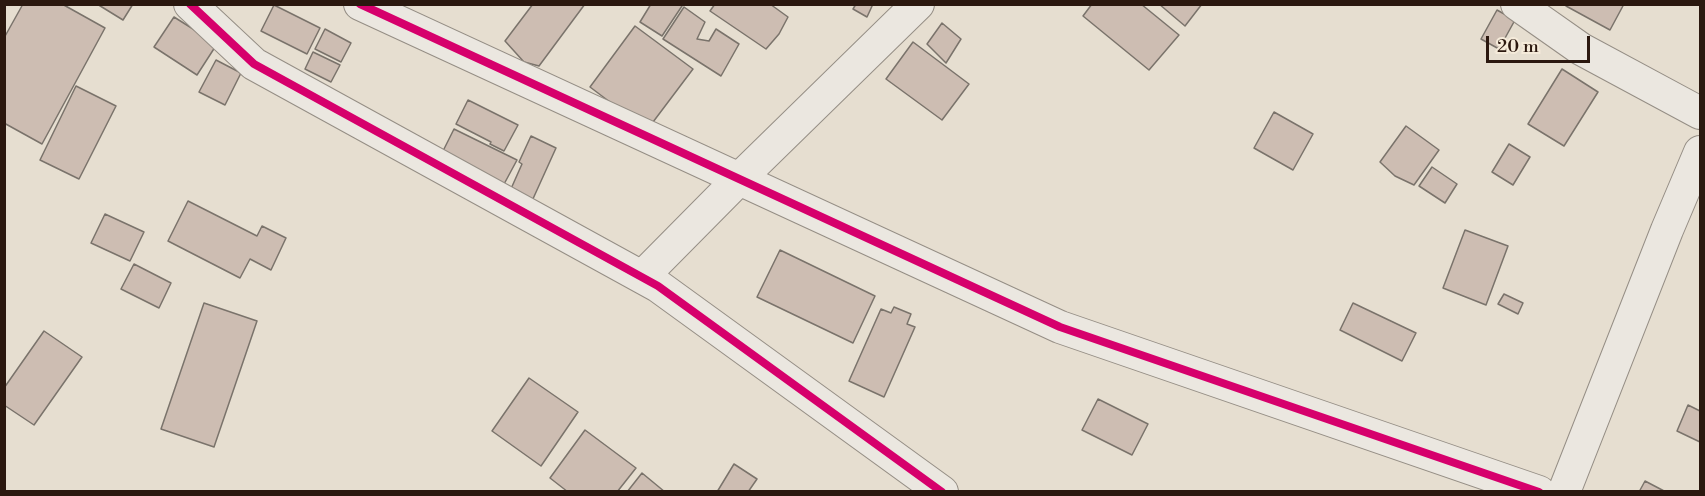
<!DOCTYPE html>
<style>
body{margin:0}
#map{position:relative;width:1705px;height:496px;overflow:hidden;background:#e6ded0;font-family:"Libre Bodoni",serif}
canvas{display:block}
.frame{position:absolute;inset:0;border:6px solid #2b180f;pointer-events:none}
.scale{position:absolute;left:1486px;top:36px;width:104px;height:27px;box-sizing:border-box;border:3px solid #2b180f;border-top:0;padding-left:8px;font-size:18px;line-height:21px;white-space:nowrap;color:#2b180f;-webkit-text-stroke:4px #f5ebda;paint-order:stroke}
</style>
<div id="map">
<canvas width="1705" height="496"></canvas>
<div class="frame"></div>
<div class="scale">20 m</div>
</div>
<script>
const c = document.querySelector('canvas').getContext('2d');
c.lineJoin = 'round';
function fill(path, color) { c.fillStyle = color; c.fill(path, 'evenodd'); }
function trace(path, color, width, dash) { c.strokeStyle = color; c.lineWidth = width; c.lineCap = dash ? 'butt' : 'round'; c.setLineDash(dash || []); c.stroke(path); }
const building = new Path2D(`
 M23,4H62L105,28L42,144L4,123V38Z
 M97,4H133L123,20Z
 M533,4H585L539,66L524,62L505,41Z
 M651,4H680L682,6L662,36L640,22Z
 M715,4H770L788,17L779,34L766,49L710,11Z
 M856,4H873L867,17L853,9Z
 M1092,4H1141L1179,35L1149,70L1083,16Z
 M1159,4H1202L1185,26Z
 M1567,4H1624L1610,30L1566,6Z
 M274,5L320,28L307,54L261,31Z
 M684,7L705,22L697,39L709,41L716,29L739,44L721,76L663,39Z
 M1497,10L1515,20L1499,49L1481,39Z
 M174,17L217,44L197,75L154,47Z
 M942,23L961,39L946,63L927,44Z
 M635,26L693,69L647,130L590,87Z
 M325,29L351,43L341,62L315,49Z
 M913,42L969,84L942,120L886,79Z
 M313,52L340,65L331,82L305,69Z
 M216,60L241,73L225,105L199,92Z
 M1562,69L1598,92L1564,146L1528,124Z
 M76,86L116,106L79,179L40,160Z
 M468,100L518,125L504,151L490,144L491,142L456,124Z
 M1274,112L1313,134L1293,170L1254,148Z
 M1406,126L1439,150L1414,185L1395,176L1380,162Z
 M454,129L517,160L503,186L441,155Z
 M531,136L556,148L532,201L510,191L522,164L519,162Z
 M1509,144L1530,157L1513,185L1492,172Z
 M1432,167L1457,184L1445,203L1419,186Z
 M188,201L257,236L262,226L286,238L271,270L250,259L240,278L168,241Z
 M105,214L144,232L130,261L91,243Z
 M1465,230L1508,246L1486,305L1443,288Z
 M780,250L875,296L853,343L757,297Z
 M134,264L171,283L159,308L121,289Z
 M1504,294L1523,303L1518,314L1498,304Z
 M204,303L257,321L214,447L161,429Z
 M1353,303L1416,333L1402,361L1340,330Z
 M894,307L911,314L907,324L915,327L884,397L849,381L881,309L891,313Z
 M44,331L82,357L34,425L4,405V388Z
 M529,378L578,412L541,466L492,431Z
 M1098,399L1148,424L1132,455L1082,430Z
 M1688,405L1700,411V442L1677,431Z
 M585,430L636,468L617,492H568L550,478Z
 M734,464L757,479L748,492H717Z
 M642,473L665,492H627Z
 M1645,481L1666,492H1639Z`);
const minor = new Path2D(`
 M190,4L254,64L658,286L942,492
 M360,4L1060,327L1539,492
 M1517,4L1581,49L1700,113
 M642,277L739,179L918,4
 M1564,492L1667,230L1700,152`);
const cycleway = new Path2D(`
 M190,4L254,64L658,286L942,492
 M360,4L1060,327L1539,492`);
fill(building, '#cdbdb2');
trace(building, '#7a736b', 1.5);
trace(minor, '#958e85', 34);
trace(minor, '#ebe7e0', 32);
trace(cycleway, '#d6006c', 8);
</script>
